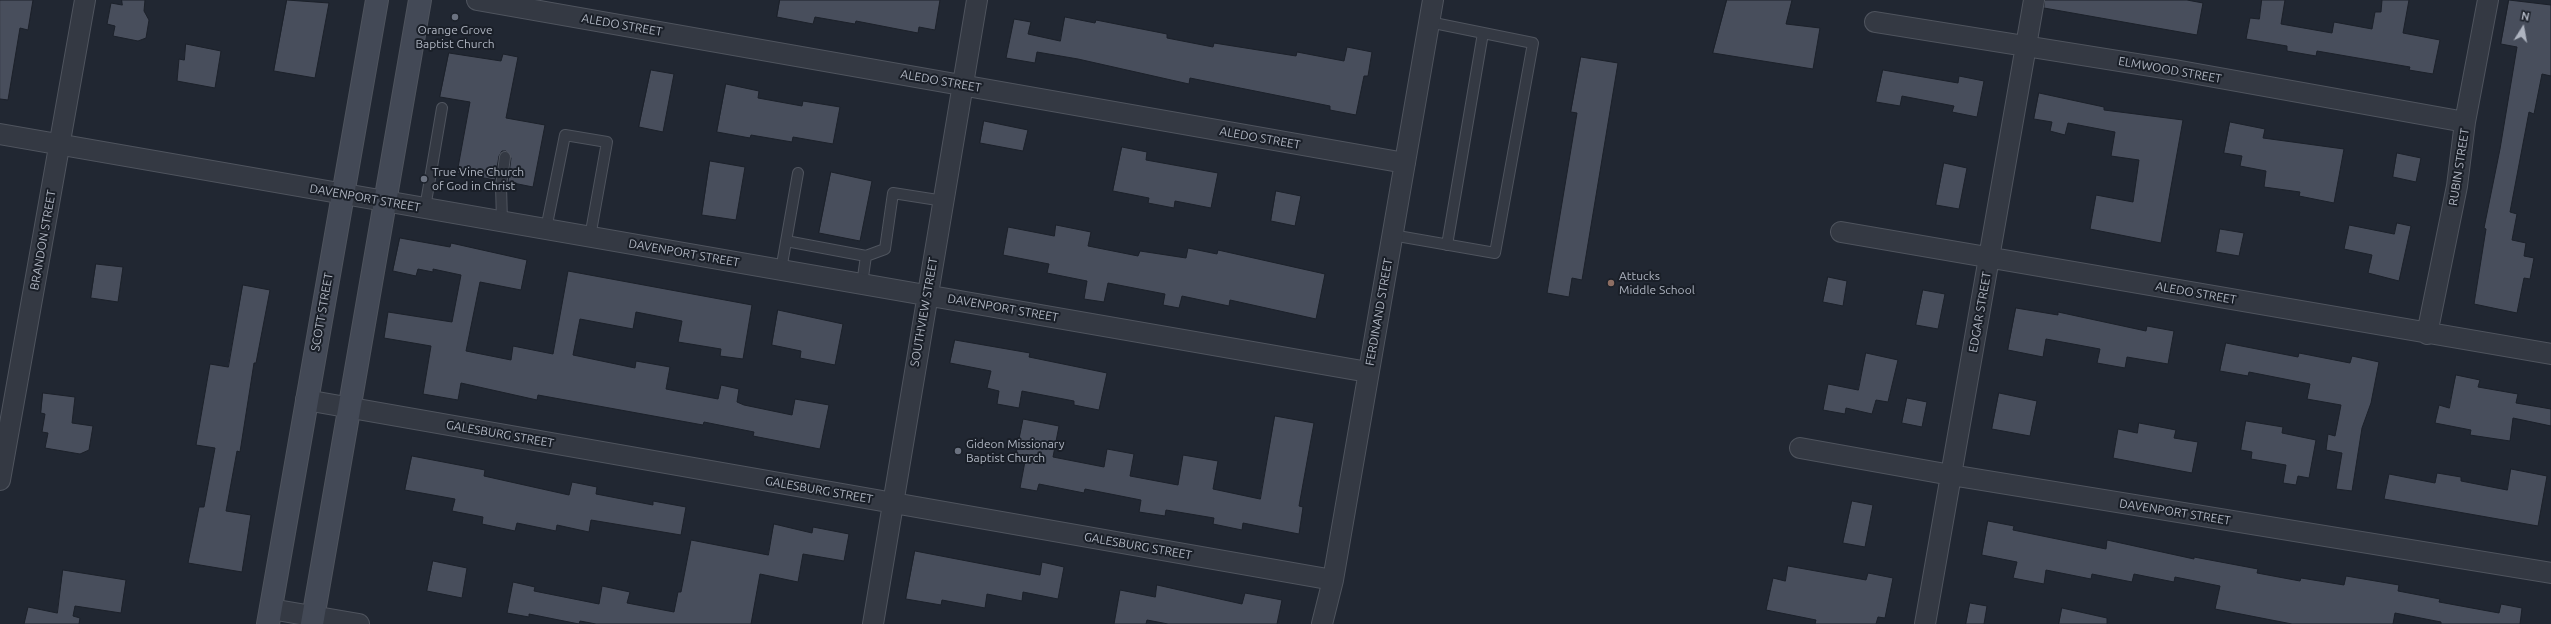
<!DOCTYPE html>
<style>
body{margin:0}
#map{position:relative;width:2551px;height:624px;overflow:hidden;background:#212732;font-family:Ubuntu,sans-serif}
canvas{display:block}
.north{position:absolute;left:2503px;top:8px;width:40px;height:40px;-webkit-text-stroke:3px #1a1f28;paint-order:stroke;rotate:11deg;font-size:11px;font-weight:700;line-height:16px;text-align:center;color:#aeb4c0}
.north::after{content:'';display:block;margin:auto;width:14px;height:18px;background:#aeb4c0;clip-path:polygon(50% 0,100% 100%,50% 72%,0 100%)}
</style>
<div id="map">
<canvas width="2551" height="624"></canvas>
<div class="north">N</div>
</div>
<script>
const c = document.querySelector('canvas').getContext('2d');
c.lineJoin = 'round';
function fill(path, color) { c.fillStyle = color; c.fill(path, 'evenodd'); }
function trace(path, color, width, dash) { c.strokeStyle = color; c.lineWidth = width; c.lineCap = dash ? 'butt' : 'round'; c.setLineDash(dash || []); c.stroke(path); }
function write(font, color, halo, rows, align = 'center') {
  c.font = font + ' Ubuntu,sans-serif'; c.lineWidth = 4; c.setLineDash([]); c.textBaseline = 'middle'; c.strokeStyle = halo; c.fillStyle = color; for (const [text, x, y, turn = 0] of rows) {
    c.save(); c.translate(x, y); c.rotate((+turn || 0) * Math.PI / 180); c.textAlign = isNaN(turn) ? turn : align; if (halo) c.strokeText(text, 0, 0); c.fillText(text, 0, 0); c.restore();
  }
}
const building = new Path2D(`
 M0,0H33L28,30L20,28L8,100L0,99Z
 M122,0H145L144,11L149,20L146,38L138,41L113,36L115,26L107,24L111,3L122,5Z
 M287,0L329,3L315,78L274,71Z
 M780,0H940L935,30L919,27L918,33L856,21L855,24L815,17L813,24L777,17Z
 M1727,0H1792L1786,24L1820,28L1813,69L1713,53Z
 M2045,0H2187L2203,3L2197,35L2044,8Z
 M2262,0H2285L2281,24L2332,33L2334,22L2372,29L2375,12H2381L2382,0H2409L2403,33L2440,40L2433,74L2409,70L2410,67L2317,51L2316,56L2287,51V46L2246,39L2250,18L2259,19Z
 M2509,0L2551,5V76L2542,74L2534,114L2529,112L2510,212L2517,214L2512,240L2526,243L2524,256L2534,258L2530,279L2524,278L2517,313L2474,304L2486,229L2484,228L2500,149L2517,47L2501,44Z
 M1065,17L1095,23L1096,20L1167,34V38L1213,47L1214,43L1296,56L1297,52L1344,61L1347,47L1372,52L1368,76H1364L1356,115L1330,110V106L1190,78L1189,84L1078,59L1037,52L1035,63L1006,58L1014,19L1031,22L1028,34L1060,41Z
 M186,44L221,51L215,88L177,81L179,59L184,60Z
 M449,53L501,61L503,54L518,57L506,118L545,125L533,187L508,182L511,158L506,151H502L499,156L495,180L457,173L470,102L440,97Z
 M1581,57L1618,63L1582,280L1572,278L1569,297L1547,293L1577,113L1571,112Z
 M651,70L674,74L663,132L639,127Z
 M1883,70L1958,83L1959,76L1984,81L1977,117L1952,112L1954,106L1902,96L1900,106L1876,102Z
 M726,84L759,91L758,98L802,106L803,101L840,107L833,144L793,137L792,142L751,135L750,138L717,132Z
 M2039,93L2104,107V110L2183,120L2161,243L2090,229L2096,195L2133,202L2139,160L2111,156L2115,132L2068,123L2065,135L2050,131L2052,122L2034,119Z
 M984,121L1028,130L1023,151L980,143Z
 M2230,122L2265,129L2263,138L2344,149L2334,203L2299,196L2300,192L2264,187L2266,171L2240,166L2242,156L2224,153Z
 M1122,147L1147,152L1146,160L1218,173L1211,208L1175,201L1174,208L1148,203L1149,198L1113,191Z
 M2397,153L2421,158L2416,182L2393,177Z
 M710,161L745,167L736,220L702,215Z
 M1944,163L1967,168L1959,209L1936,205Z
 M831,172L872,181L860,241L819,233Z
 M1276,191L1301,196L1295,226L1271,221Z
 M2397,223L2411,226L2399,281L2368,273L2372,255L2344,249L2349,225L2394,234Z
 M1056,225L1091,232L1088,246L1138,256L1140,251L1186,258L1188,248L1217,254L1218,250L1325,274L1316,319L1230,300L1229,306L1182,296L1179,308L1163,305L1165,294L1108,283L1104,302L1084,299L1087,281L1047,273L1049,264L1003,255L1008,227L1054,236Z
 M2220,229L2244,233L2239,256L2216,252Z
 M400,238L450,247L451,243L527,260L521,290L480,282L466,351L511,360L513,346L553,354L568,271L752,305L743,359L720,356L721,349L678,342L682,321L636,312L633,329L580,319L573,355L635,368L636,361L670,367L666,389L718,399L721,385L739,389L737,402L744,405L792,415L795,399L829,405L820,449L753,436L754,432L704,422L703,425L538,395L537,400L461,383L458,400L423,394L431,346L384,338L388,312L452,322L461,275L433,269V272L418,269L416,276L393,271Z
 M96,264L123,267L118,302L91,298Z
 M1828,277L1847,281L1843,306L1823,302Z
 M243,285L270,290L256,363H254L240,452L237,451L226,511L251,515L242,572L188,563L199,507H204L215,448L196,445L210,364L228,367Z
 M1923,290L1945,294L1938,329L1916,325Z
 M2016,308L2058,315V312L2146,331L2147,326L2174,331L2168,364L2127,357L2125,368L2097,363L2100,349L2046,339L2043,357L2008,350Z
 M778,310L843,324L835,365L800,358L801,351L772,345Z
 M955,340L1030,353L1029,357L1107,373L1099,410L1074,405V401L1022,391L1019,408L997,404L999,391L987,388L991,371L950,363Z
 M2226,343L2298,357L2299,353L2350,363L2352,356L2379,362L2371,403L2362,428L2352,491L2336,489L2342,453L2326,450L2328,434L2335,436L2341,405L2307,399L2310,384L2249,372L2248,376L2220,371Z
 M1866,353L1898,360L1888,402L1876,400L1872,414L1846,408L1845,414L1823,410L1828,384L1858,390Z
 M2456,375L2480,380L2478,387L2518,394L2516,403L2551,409V426L2513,418L2510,441L2470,435L2471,430L2435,423L2439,405L2449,408Z
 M43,393L75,397L72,423L93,426L89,450L80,454L45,448L48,433L42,432L45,414L41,413Z
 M1999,393L2037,401L2030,436L1992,429Z
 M1907,398L1927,402L1922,427L1902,423Z
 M1275,416L1314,423L1299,506L1303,507L1299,534L1243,523L1242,530L1213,524L1214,518L1166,510L1165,516L1139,512L1141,500L1085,489L1084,493L1039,484L1037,491L1020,488L1026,456L1016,454L1023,419L1059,426L1053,457L1104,467L1107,449L1134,454L1130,476L1178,485L1183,455L1218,461L1213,489L1260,499Z
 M2246,421L2283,427L2282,433L2316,440L2309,478L2298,476L2296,485L2283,483L2286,465L2251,459L2252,452L2241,450Z
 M2139,423L2176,430L2174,438L2198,442L2192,473L2113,458L2118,429L2137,433Z
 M412,456L485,470L484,476L569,495L572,482L597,487L596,494L653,505V501L686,507L681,535L591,520L589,532L557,525L556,531L517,523L515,531L482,524L483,517L452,511L455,499L405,490Z
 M2511,469L2547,476L2538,526L2384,499L2389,474L2435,483L2437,473L2461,477V481L2507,490Z
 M1852,501L1873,505L1865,547L1843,543Z
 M1988,521L2014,526L2013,530L2106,549L2107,540L2194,559V557L2258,569L2257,573L2300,581L2301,578L2344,585L2346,576L2399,585L2398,591L2440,599L2439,602L2499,613L2501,604L2522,608L2520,624H2441V622L2395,613L2393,624H2292L2215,609L2220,586L2175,577L2174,582L2134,574L2132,582L2092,574L2091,579L2046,570L2044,584L2013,578L2017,562L1982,555Z
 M774,524L812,533L813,527L849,534L844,561L803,554L798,582L760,574L751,624H596L580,621L579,624L529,614V617L507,613L513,582L535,587L534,591L599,604L602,586L630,592L627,603L674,612L678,592H681L691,540L768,555Z
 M915,551L1040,575L1042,562L1064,567L1058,599L1023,592L1022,601L987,594L985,608L942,600L941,605L906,599Z
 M433,561L467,568L462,598L427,591Z
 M1788,566L1866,580L1868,573L1893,578L1885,618L1878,617L1876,624H1815L1816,620L1766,610L1773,578L1785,581Z
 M63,570L126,580L121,613L75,606L73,616L80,618L79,624H24L28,607L57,613Z
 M1157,585L1242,604L1245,593L1282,600L1277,624H1168L1147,620L1146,624H1114L1120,590L1155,597Z
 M1970,603L1987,606L1984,624H1966Z
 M2062,608L2107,618V624H2059Z`);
const lane = new Path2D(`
 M425,208L442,108
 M502,221L501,186L505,157
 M546,229L565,135L607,142L590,237
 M1392,235L1495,253L1533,43L1429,22
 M786,241L866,256L885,249L893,193L944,201
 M1447,245L1483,33
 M781,270L798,173
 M862,284L866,256`);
const street = new Path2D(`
 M477,0L1405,163
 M1875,22L2175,70L2465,122
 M0,134L1368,372
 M1841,232L2551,354
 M2427,334L2457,186L2465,122L2488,0
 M306,400L1333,580
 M1800,448L1951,475L2551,573
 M0,480L85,0
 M271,609L359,624
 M873,624L977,0
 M1322,624L1333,580L1433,0
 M1925,624L2034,0`);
const secondary = new Path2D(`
 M268,624L377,0
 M312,624L420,0`);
const markers = [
 [455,17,4,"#6b7280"],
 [424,179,4,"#6b7280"],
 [1611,283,4,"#8d6e63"],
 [958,451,4,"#6b7280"]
];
const streetNames = [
 ["ALEDO STREET",622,25,10],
 ["ELMWOOD STREET",2170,70,10],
 ["ALEDO STREET",941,81,10],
 ["ALEDO STREET",1260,138,10],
 ["RUBIN STREET",2459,167,-81],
 ["DAVENPORT STREET",365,198,10],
 ["BRANDON STREET",43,240,-80],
 ["DAVENPORT STREET",684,253,10],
 ["ALEDO STREET",2196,293,10],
 ["DAVENPORT STREET",1003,308,10],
 ["SCOTT STREET",322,312,-80],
 ["SOUTHVIEW STREET",924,312,-80],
 ["FERDINAND STREET",1379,312,-80],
 ["EDGAR STREET",1980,312,-80],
 ["GALESBURG STREET",500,434,10],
 ["GALESBURG STREET",819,490,10],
 ["DAVENPORT STREET",2175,512,9],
 ["GALESBURG STREET",1138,546,10]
];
const poiNames = [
 ["Orange Grove",455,30,"center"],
 ["Baptist Church",455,44,"center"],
 ["True Vine Church",432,172],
 ["of God in Christ",432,186],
 ["Attucks",1619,276],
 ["Middle School",1619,290],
 ["Gideon Missionary",966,444],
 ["Baptist Church",966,458]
];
fill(building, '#484e5c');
trace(building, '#1c212a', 1);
trace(lane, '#4f545e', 12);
trace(street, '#4f545e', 22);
trace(secondary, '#4f545e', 24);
trace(lane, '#343943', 10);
trace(street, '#343943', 20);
trace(secondary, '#434956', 22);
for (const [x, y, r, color] of markers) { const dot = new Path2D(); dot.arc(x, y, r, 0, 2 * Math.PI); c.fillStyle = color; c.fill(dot); trace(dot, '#1a1f28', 1.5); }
write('12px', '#aeb4c0', '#1a1f28', streetNames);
write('12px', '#aeb4c0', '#1a1f28', poiNames, 'left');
</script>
